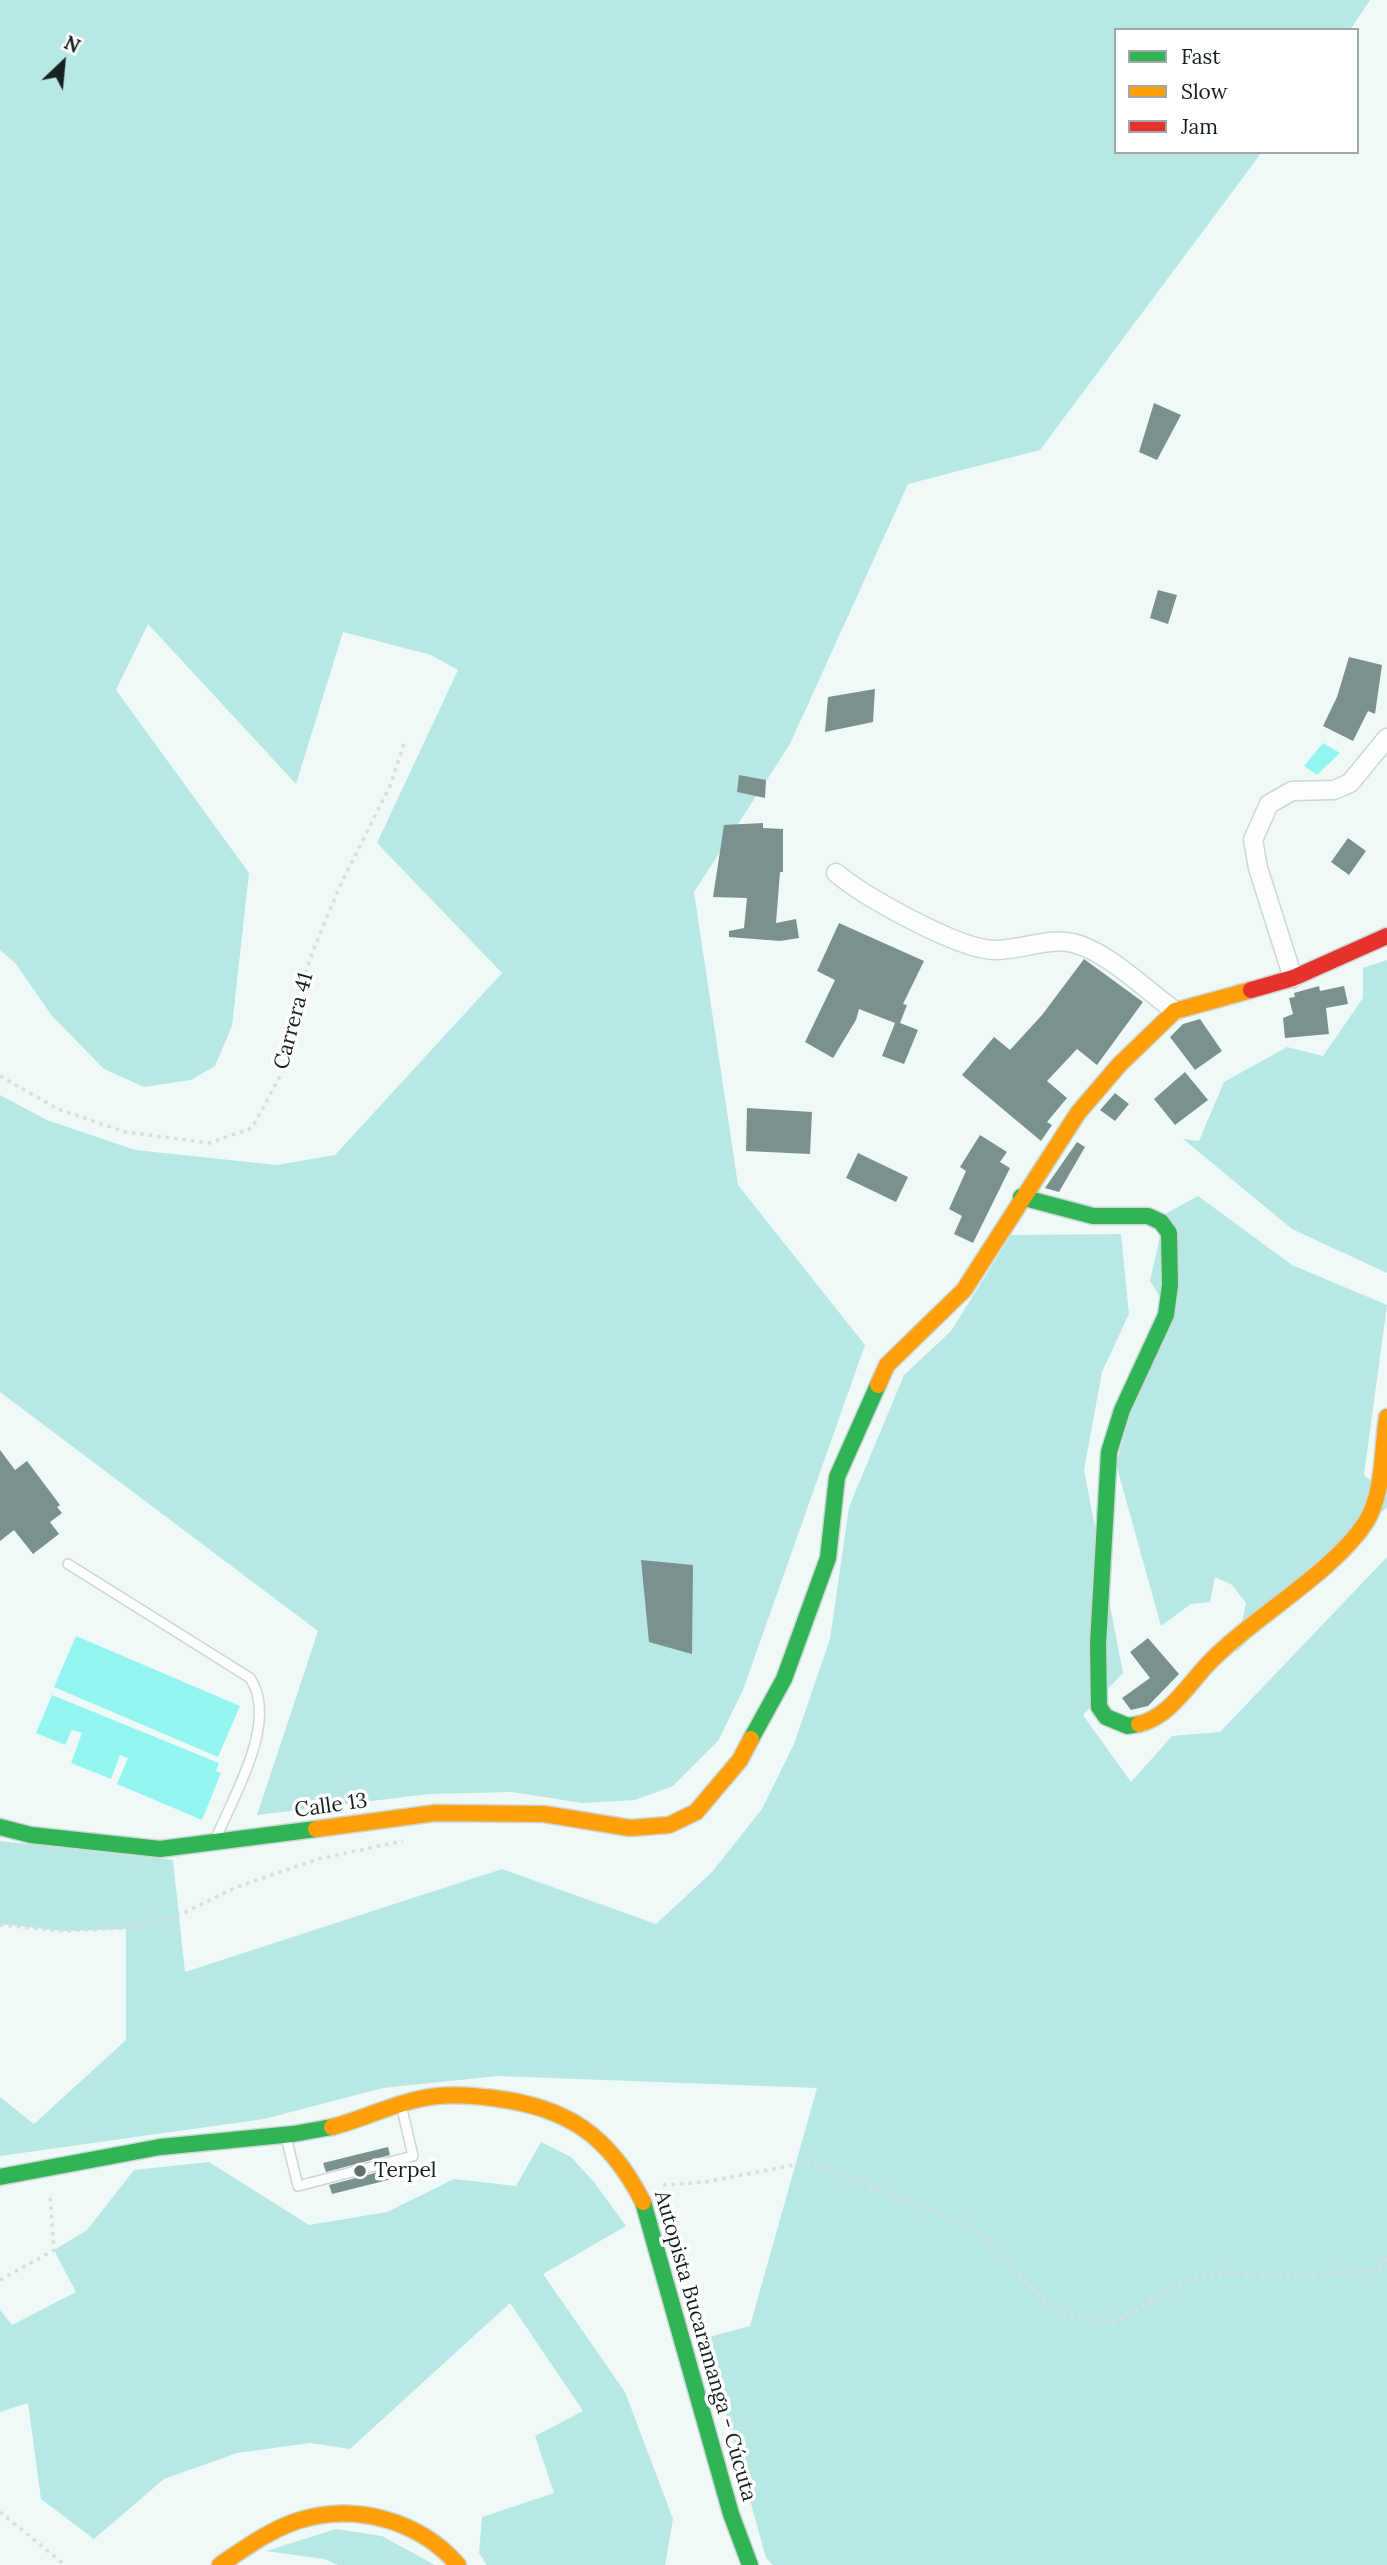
<!DOCTYPE html>
<meta charset="utf-8">
<style>
body{margin:0}
#map{position:relative;width:1387px;height:2565px;overflow:hidden;background:#effaf8;font-family:Lora,serif}
canvas{display:block}
.legend{position:absolute;left:1114px;top:28px;width:245px;height:126px;box-sizing:border-box;background:#fff;border:2px solid #a1a7a6;margin:0;padding:9px 12px;list-style:none;font-size:21px;color:#152220}
.legend li{display:flex;align-items:center;gap:14px;height:35px}
.legend b{width:35px;border:2px solid #a1a7a6}
.north{position:absolute;left:28px;top:28px;width:70px;height:70px;-webkit-text-stroke:5px #fff;paint-order:stroke;rotate:26deg;font-size:19px;font-weight:700;line-height:28px;text-align:center;color:#152220}
.north::after{content:'';display:block;margin:auto;width:24px;height:32px;background:#152220;clip-path:polygon(50% 0,100% 100%,50% 72%,0 100%)}
</style>
<div id="map">
<canvas width="1387" height="2565"></canvas>
<ul class="legend">
<li><b style="height:9px;background:#30b455"></b>Fast</li>
<li><b style="height:9px;background:#ff9f0a"></b>Slow</li>
<li><b style="height:9px;background:#e5322d"></b>Jam</li>
</ul>
<div class="north">N</div>
</div>
<script>
const c = document.querySelector('canvas').getContext('2d');
c.lineJoin = 'round';
function fill(path, color) { c.fillStyle = color; c.fill(path, 'evenodd'); }
function trace(path, color, width, dash) { c.strokeStyle = color; c.lineWidth = width; c.lineCap = dash ? 'butt' : 'round'; c.setLineDash(dash || []); c.stroke(path); }
function write(font, color, halo, rows, align = 'center') {
  c.font = font + ' Lora,serif'; c.lineWidth = 7; c.setLineDash([]); c.textBaseline = 'middle'; c.strokeStyle = halo; c.fillStyle = color; for (const [text, x, y, turn = 0] of rows) {
    c.save(); c.translate(x, y); c.rotate((+turn || 0) * Math.PI / 180); c.textAlign = isNaN(turn) ? turn : align; if (halo) c.strokeText(text, 0, 0); c.fillText(text, 0, 0); c.restore();
  }
}
const green = new Path2D(`
 M0,0H1370L1350,30H1116V152H1262L1040,450L908,484L790,744L694,892L738,1185L865,1345L743,1690L718,1741L673,1786L635,1800L582,1803L512,1792L429,1794L257,1815L318,1631L0,1392V1095L47,1120L135,1150L277,1165L335,1155L502,973L377,843L458,670L431,655L343,632L296,784L148,624L116,690L249,873L232,1026L215,1066L191,1080L144,1087L104,1069L52,1016L16,964L0,950Z
 M1387,960V1273L1292,1229L1183,1139L1199,1141L1224,1082L1287,1047L1323,1056L1363,998V968Z
 M1198,1196L1292,1265L1387,1305L1364,1475L1387,1494V1507L1236,1652L1246,1603L1232,1585L1215,1577L1210,1602L1191,1604L1161,1626L1116,1464L1163,1302L1150,1281L1165,1214Z
 M1121,1234L1129,1314L1102,1372L1084,1470L1123,1673L1083,1715L1131,1782L1172,1736L1220,1732L1387,1557V2565H773L766,2558L705,2338L750,2326L817,2088L498,2076L383,2088L264,2119L0,2156V2097L34,2124L126,2040V1929L63,1931L0,1924V1841L173,1860L185,1972L502,1869L656,1924L712,1872L762,1809L794,1744L830,1639L849,1507L904,1375L951,1331L1011,1235Z
 M541,2142L571,2157L594,2182L626,2226L543,2274L625,2392L673,2519L665,2565H487L479,2553L482,2517L554,2493L535,2436L583,2411L510,2303L350,2449L310,2443L237,2453L164,2479L94,2539L41,2499L28,2403L0,2412V2310L12,2325L76,2292L54,2250L87,2230L134,2170L209,2162L309,2225L387,2212L454,2179L516,2186Z
 M336,2529L382,2536L435,2565H338L324,2559L266,2551Z`);
const water = new Path2D(`
 M1323,743L1340,753L1317,775L1304,766Z
 M76,1636L240,1706L218,1757L54,1687Z
 M52,1695L219,1763L216,1771L221,1773L202,1820L117,1784L128,1758L120,1755L111,1779L71,1763L82,1733L72,1730L65,1745L36,1733Z`);
const building = new Path2D(`
 M1154,403L1181,415L1157,460L1139,452Z
 M1158,590L1177,595L1168,624L1150,618Z
 M1349,657L1382,665L1375,714L1368,711L1353,741L1323,726L1337,697Z
 M875,689L873,722L825,732L828,697Z
 M739,775L766,780L765,798L737,792Z
 M763,823V828L783,829V872H780L776,923L796,919L799,938L780,941L729,937V931L744,928L747,898L713,897L724,825Z
 M1348,838L1366,851L1349,875L1331,862Z
 M839,923L924,961L903,1004L907,1005L900,1023L918,1030L904,1064L882,1056L895,1023L859,1009L856,1020L833,1058L805,1042L835,980L817,971Z
 M1084,959L1143,1002L1097,1065L1077,1049L1047,1081L1067,1098L1047,1122L1052,1125L1041,1141L962,1075L994,1037L1010,1050L1042,1015Z
 M1319,986L1320,991L1344,986L1348,1004L1326,1008L1329,1034L1285,1038L1283,1018L1293,1014L1289,998L1295,997L1294,993Z
 M1200,1019L1222,1051L1195,1070L1170,1037L1183,1024Z
 M1185,1072L1208,1100L1175,1125L1154,1099Z
 M1115,1093L1129,1104L1115,1121L1100,1110Z
 M747,1108L812,1112L810,1154L746,1151Z
 M980,1135L1007,1152L1000,1162L1010,1168L973,1243L954,1234L962,1216L949,1209L966,1171L960,1167Z
 M1077,1142L1085,1147L1059,1192L1045,1188Z
 M858,1153L908,1177L896,1202L846,1178Z
 M0,1450L15,1470L27,1461L60,1505L57,1507L62,1513L50,1522L59,1534L33,1554L14,1530L0,1541Z
 M641,1560L693,1565L692,1654L649,1642Z
 M1148,1638L1179,1674L1148,1706L1131,1710L1122,1698L1150,1678L1130,1652Z
 M388,2147L390,2155L326,2172L323,2163Z
 M394,2168L396,2178L332,2194L329,2185Z`);
const path = new Path2D(`
 M0,1076L58,1109L125,1132L209,1143L252,1128L286,1065L296,1001L313,951L339,888L390,786L404,744
 M0,1925L63,1931L126,1928L184,1913L234,1888L318,1859L403,1841
 M663,2185L705,2182L810,2162L976,2228L1054,2312L1114,2323L1183,2281L1215,2273L1297,2277L1377,2270L1387,2258
 M0,2280L54,2250L50,2195
 M0,2512L65,2565`);
const lane = new Path2D(`
 M68,1564L250,1678C279,1721 234,1795 216,1838
 M287,2141L298,2186L413,2156L402,2109`);
const street = new Path2D(`
 M836,873C865,897 956,948 993,950C1019,951 1047,937 1073,943C1107,951 1146,990 1175,1011
 M1293,978L1258,868L1253,840L1269,804L1292,791L1334,790L1350,783L1387,738`);
const fast = new Path2D(`
 M1021,1197L1093,1216H1148L1161,1222L1169,1233L1170,1285L1166,1315L1122,1410L1109,1452L1098,1644L1099,1707L1106,1717L1128,1726L1139,1724
 M751,1739L784,1679L828,1558L837,1477L878,1385
 M0,1827L31,1835L160,1849L316,1829
 M0,2177L160,2147L293,2134L332,2127
 M643,2202L731,2514L750,2565`);
const slow = new Path2D(`
 M878,1385L887,1365L964,1290L1078,1113L1119,1065L1175,1011L1251,990
 M1139,1724C1167,1718 1187,1687 1206,1666C1251,1618 1333,1573 1366,1522C1384,1493 1382,1450 1387,1417
 M316,1829L435,1813L544,1814L630,1828L669,1825L696,1812L740,1760L751,1739
 M332,2127C363,2119 392,2104 424,2098C446,2093 470,2095 493,2098C567,2107 609,2135 643,2202
 M220,2565C245,2548 271,2529 300,2520C357,2503 420,2521 458,2565`);
const jam = new Path2D(`
 M1251,990L1293,978L1387,936`);
const markers = [
 [360,2171,7,"#616e6c"]
];
const streetNames = [
 ["Carrera 41",294,1021,-75],
 ["Calle 13",331,1806,-8],
 ["Autopista Bucaramanga - Cúcuta",705,2346,74]
];
const poiNames = [
 ["Terpel",374,2171]
];
fill(green, '#b8e8e4');
fill(water, '#93f5ef');
fill(building, '#7b918f');
trace(lane, '#ccd7d6', 12);
trace(street, '#ccd7d6', 21);
trace(fast, '#ccd7d6', 19);
trace(slow, '#ccd7d6', 19);
trace(jam, '#ccd7d6', 19);
trace(path, '#dadedd', 3.5, [3.5, 5]);
trace(lane, '#fdfefe', 9);
trace(street, '#fdfefe', 18);
trace(fast, '#30b455', 16);
trace(slow, '#ff9f0a', 16);
trace(jam, '#e5322d', 16);
for (const [x, y, r, color] of markers) { const dot = new Path2D(); dot.arc(x, y, r, 0, 2 * Math.PI); c.fillStyle = color; c.fill(dot); trace(dot, '#fff', 2.5); }
write('21px', '#152220', '#fff', streetNames);
write('21px', '#152220', '#fff', poiNames, 'left');
</script>
